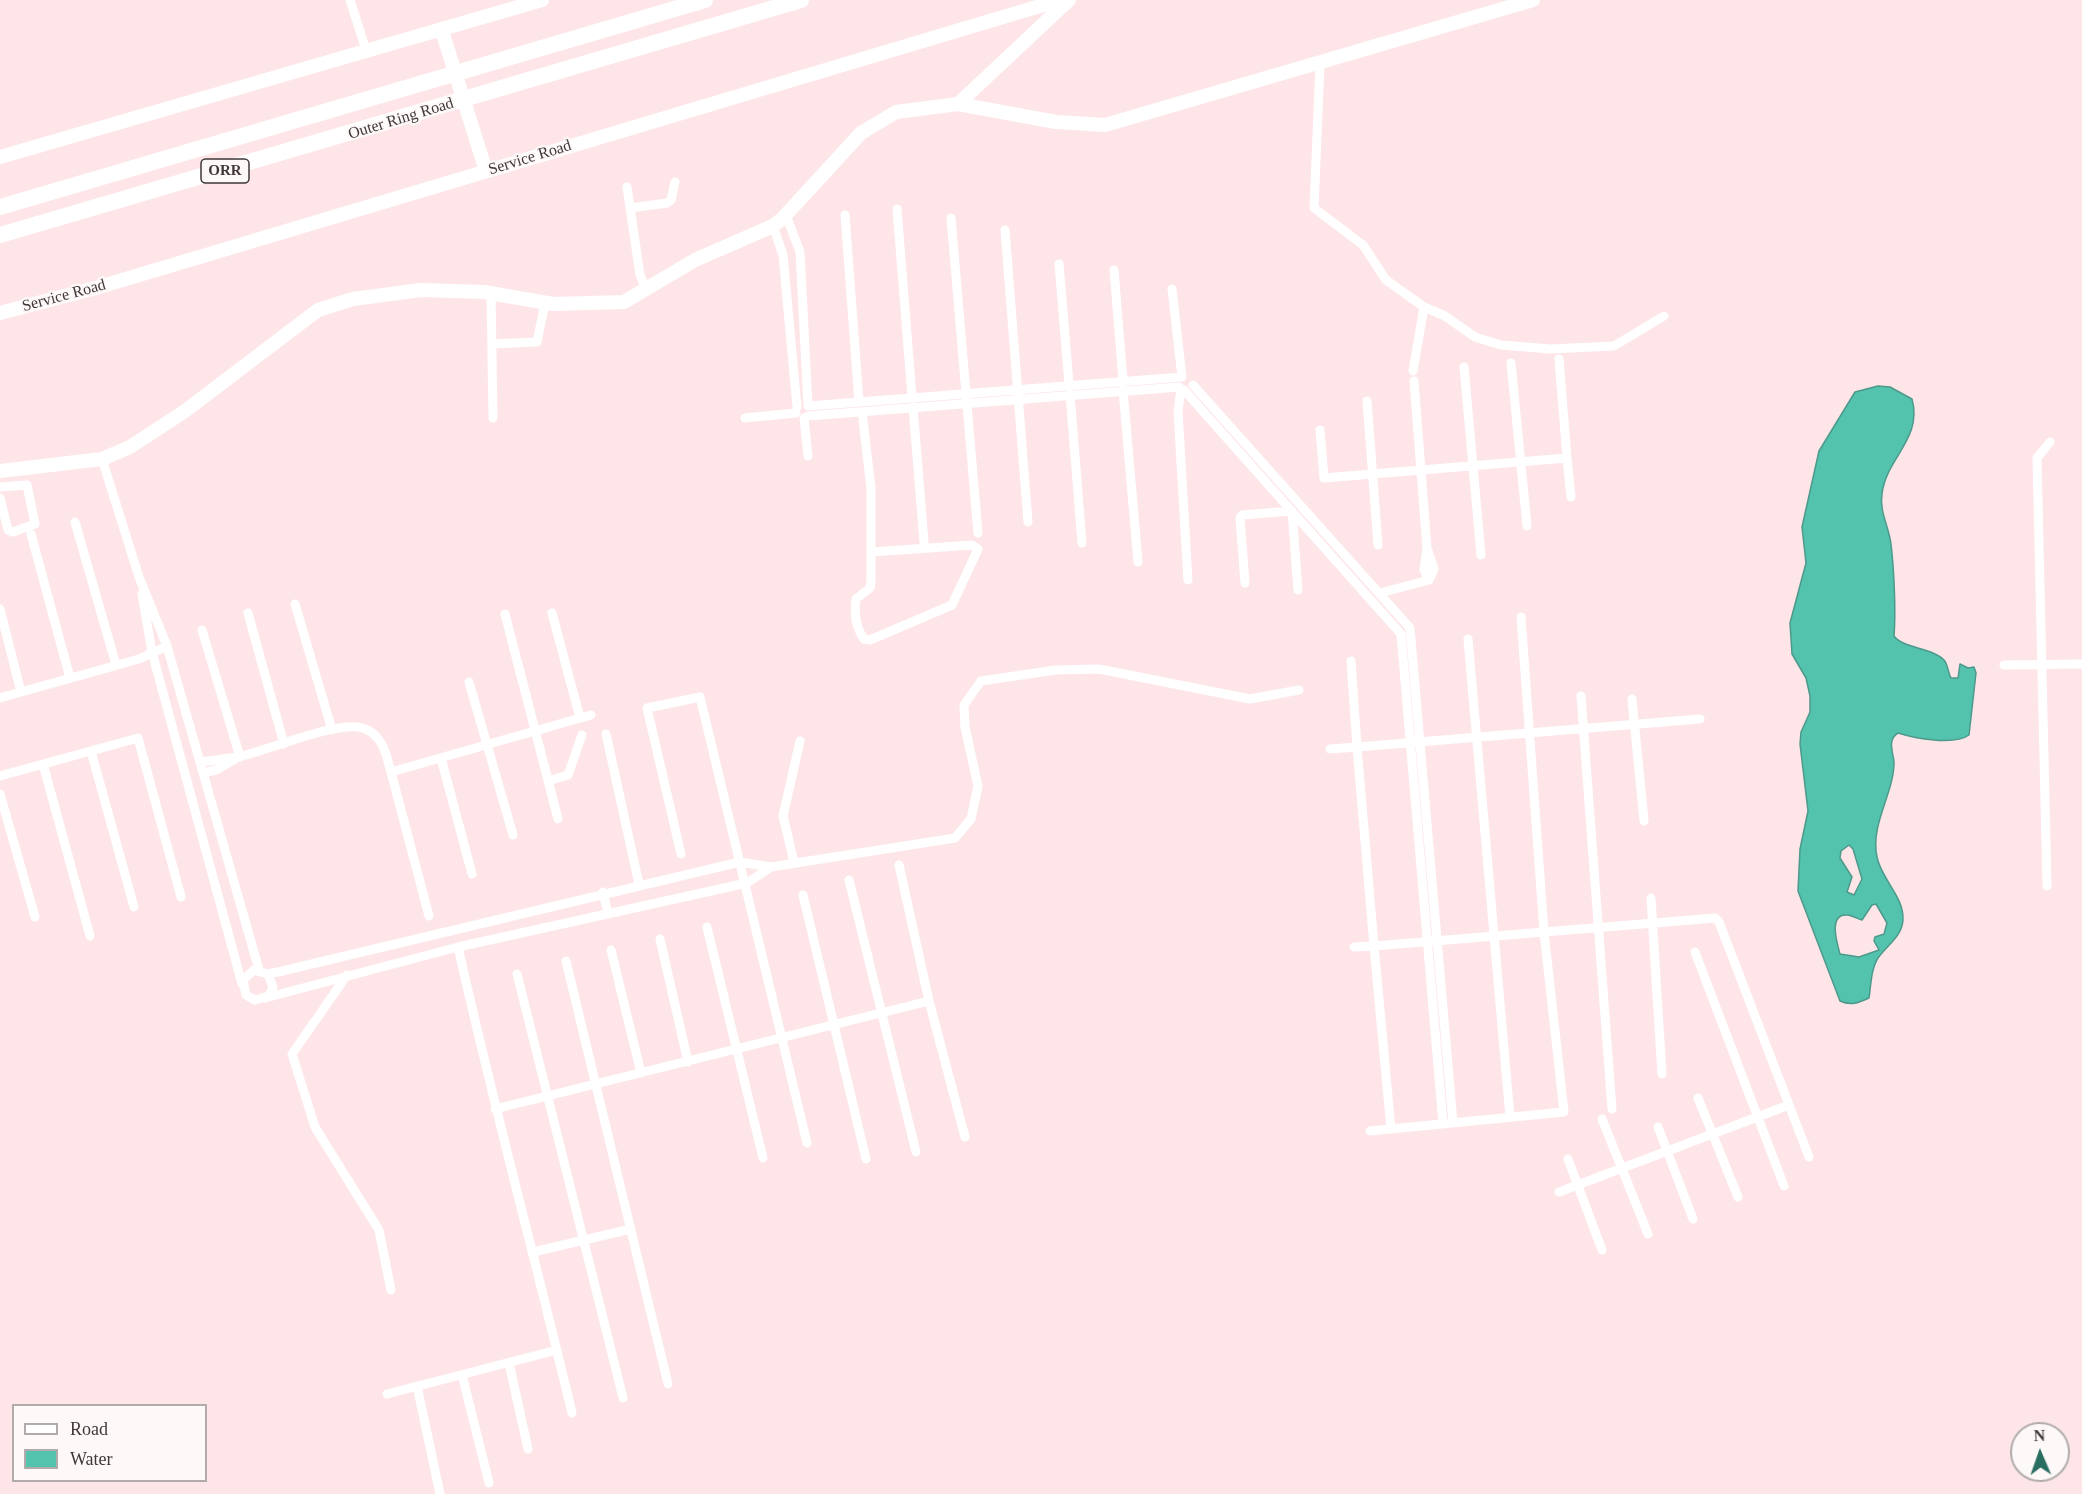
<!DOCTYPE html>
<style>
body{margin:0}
#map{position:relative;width:2082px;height:1494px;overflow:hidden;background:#fee6e8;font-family:"Times New Roman",serif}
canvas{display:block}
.legend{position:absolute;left:12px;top:1404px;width:195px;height:78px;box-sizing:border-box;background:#fef9f9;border:2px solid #b2abac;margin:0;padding:8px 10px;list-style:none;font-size:18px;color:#403738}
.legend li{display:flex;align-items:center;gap:12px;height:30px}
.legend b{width:30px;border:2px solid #b2abac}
.north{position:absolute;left:2010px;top:1422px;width:60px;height:60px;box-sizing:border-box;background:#fef9f9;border:2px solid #b2abac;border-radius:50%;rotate:358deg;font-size:16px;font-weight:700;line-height:24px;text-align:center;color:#403738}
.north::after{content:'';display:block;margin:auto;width:21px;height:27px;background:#2a6e62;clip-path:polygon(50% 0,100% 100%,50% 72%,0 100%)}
</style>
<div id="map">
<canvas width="2082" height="1494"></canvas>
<ul class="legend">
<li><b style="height:8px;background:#fff"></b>Road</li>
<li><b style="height:16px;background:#53c3ae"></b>Water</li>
</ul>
<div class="north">N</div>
</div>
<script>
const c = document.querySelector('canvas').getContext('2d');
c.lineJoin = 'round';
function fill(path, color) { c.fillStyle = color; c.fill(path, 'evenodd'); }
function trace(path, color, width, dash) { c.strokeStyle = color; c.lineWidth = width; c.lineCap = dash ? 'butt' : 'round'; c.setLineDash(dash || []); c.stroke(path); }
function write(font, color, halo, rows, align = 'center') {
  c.font = font + ' "Times New Roman",serif'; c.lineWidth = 4.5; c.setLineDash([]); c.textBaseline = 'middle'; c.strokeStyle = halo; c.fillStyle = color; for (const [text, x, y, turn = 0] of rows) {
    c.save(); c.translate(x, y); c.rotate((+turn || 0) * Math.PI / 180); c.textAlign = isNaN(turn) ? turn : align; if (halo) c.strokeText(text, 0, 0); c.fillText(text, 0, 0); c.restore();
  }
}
const water = new Path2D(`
 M1878,386L1890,387L1912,399C1923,439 1886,458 1882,494C1879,511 1889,527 1891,544C1894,569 1896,611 1894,636C1904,649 1931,647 1944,660C1948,664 1948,673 1951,678H1958L1960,664L1968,668L1974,667L1976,673L1969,735C1954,746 1914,738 1898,733C1887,740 1893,751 1894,762C1894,794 1870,824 1877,857C1881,879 1904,896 1903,920C1902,937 1886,946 1878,958C1871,969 1871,985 1869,998C1858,1003 1851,1006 1840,1001L1798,891L1800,849L1808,811L1800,744L1801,732L1810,712V696L1806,678L1792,654L1790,623L1806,563L1802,527L1819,451L1855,392ZM1849,845L1853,849L1862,879L1854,895L1847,892L1852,877L1840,858L1841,851ZM1876,904L1887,923L1884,934L1875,937L1874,941L1879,950L1859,957L1840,954C1837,943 1828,914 1847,915C1852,915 1857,919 1862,920L1872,905Z`);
const street = new Path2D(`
 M350,0L367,53
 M1320,64L1314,208L1363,245L1386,280L1424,307L1413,371
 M627,187L640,275L646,289
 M630,208L667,203L671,200L675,182
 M897,209L912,397
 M786,215L800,252L808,406L1182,377L1172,289
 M845,215L859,402
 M951,218L978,533
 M773,226L783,255L797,407
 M1005,230L1028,522
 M1059,264L1069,384
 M1114,270L1123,380
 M491,293L493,418
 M1424,307L1445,316L1475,337L1501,345L1550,349L1614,346L1664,316
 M492,344L537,342L545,303
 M1511,363L1527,526
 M1464,367L1481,555
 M1193,385L1410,628L1453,1123
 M1181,389L1178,412L1188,580
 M1123,390L1138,562
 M1184,390L1401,634L1443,1124
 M1070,394L1082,543
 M1367,401L1378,545
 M913,407L924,542
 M862,412L871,488V581L870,588L856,599C854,613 856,628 864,639L870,640L952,605L978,549L972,545L872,552
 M808,416L1179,387
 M745,418L796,413
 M804,418L808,456
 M1320,430L1324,478L1567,458L1559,359
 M1567,458L1571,497
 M102,459L139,577L167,646L259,970
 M0,487L27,485L35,524L13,532L8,530L0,498
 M75,522L116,665
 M31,534L70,678
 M1428,551L1434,569L1429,580
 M1245,583L1240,518L1242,515L1292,511L1298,590
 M1380,593L1429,580L1424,570L1427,548L1414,381
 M142,594L152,652L242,984
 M295,604L332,730
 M0,609L21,692
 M248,613L284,744
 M552,613L580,718
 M505,614L558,819
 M1521,617L1544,932L1715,918L1719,922L1809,1157
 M202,630L240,757
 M1468,639L1510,1117
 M2004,665L2082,664
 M469,682L513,835
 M1581,696L1612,1109
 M0,698L139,659L167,646
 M1632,699L1644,821
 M606,734L639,884
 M1330,749L1357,747L1351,661
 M91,751L134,907
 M441,758L472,874
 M200,762C214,760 228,759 242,756C269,750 339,720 363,728C383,735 386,754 391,772L591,715
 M43,764L90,936
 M391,772L429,916
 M203,773L216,770L235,759
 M0,776L138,738L181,897
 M548,781L568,775L582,735
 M0,794L35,917
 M681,854L647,708L700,697L807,1143
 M794,862L783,816L800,741
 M899,865L929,1001L965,1137
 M849,880L916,1152
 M2047,886L2037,458L2050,442
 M603,892L608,914
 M803,895L866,1159
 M1651,898L1662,1074
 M707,927L763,1158
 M660,939L688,1062
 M458,947C493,1103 535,1258 572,1413
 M1354,947L1374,946L1391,1129
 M611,950L641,1073
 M1695,952L1784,1186
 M566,961L668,1384
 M268,974L273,987L269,996L255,1000L246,995L243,980L254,970L268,974L278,972L740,862L771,867
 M517,974L623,1398
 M347,975L292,1054L315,1127L379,1230L391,1290
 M265,998L458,947L747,883L771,867L955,838L971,819L978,786L965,727L964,705L981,681L1056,670L1099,669L1250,699L1299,690
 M1698,1098L1738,1197
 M495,1109L929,1001
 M1602,1119L1648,1234
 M1658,1127L1693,1219
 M1370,1131L1564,1112L1544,932L1374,946L1357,747L1700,719
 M1568,1159L1602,1250
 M1559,1192L1789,1105
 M533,1252L631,1229
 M509,1363L528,1449
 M462,1375L489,1483
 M417,1386L440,1494
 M387,1394L557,1350`);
const secondary = new Path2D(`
 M442,31L486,171
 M958,104L1069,0
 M0,157L542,0
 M0,313L99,287L1060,0
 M0,471L102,459L130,447L185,411L318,310L353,299L421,290L484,292L553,304L624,302L695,260L773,226L782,219L861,133L896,112L958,104L1056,122L1105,125L1533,0`);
const highway = new Path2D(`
 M0,207L705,0
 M0,235L801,0`);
const shields = [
 [225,171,48]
];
const shieldNames = [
 ["ORR",225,171]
];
const streetNames = [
 ["Outer Ring Road",401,119,-17],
 ["Service Road",530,158,-17],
 ["Service Road",64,296,-15]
];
fill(water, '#53c3ae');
trace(water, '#4d998b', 1.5);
trace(street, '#fff', 9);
trace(secondary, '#fff', 14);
trace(highway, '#fff', 16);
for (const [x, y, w] of shields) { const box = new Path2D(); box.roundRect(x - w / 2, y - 12, w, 24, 4.5); c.fillStyle = '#fef9f9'; c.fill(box); trace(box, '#403738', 1.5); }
write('bold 15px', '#403738', null, shieldNames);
write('16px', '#403738', '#fef9f9', streetNames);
</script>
